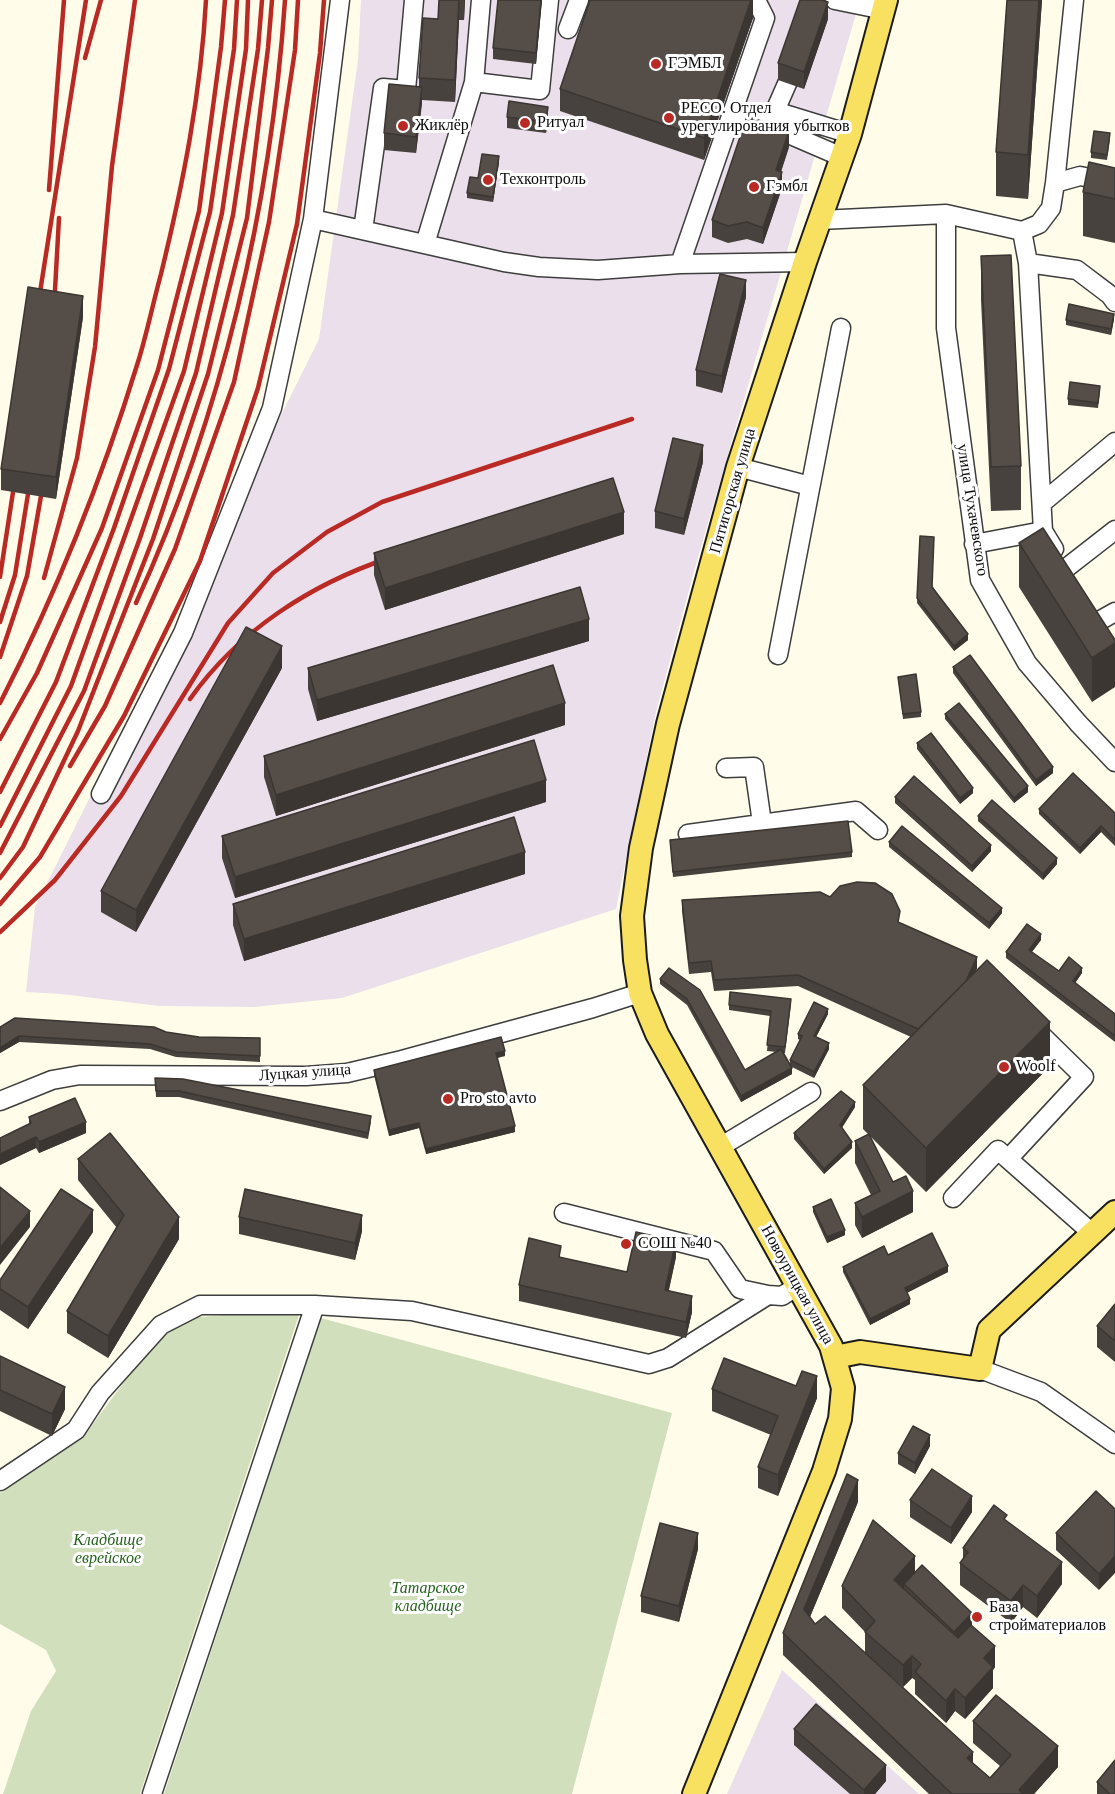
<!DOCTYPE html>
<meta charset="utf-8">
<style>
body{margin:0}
canvas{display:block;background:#fffdea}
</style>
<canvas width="1115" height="1794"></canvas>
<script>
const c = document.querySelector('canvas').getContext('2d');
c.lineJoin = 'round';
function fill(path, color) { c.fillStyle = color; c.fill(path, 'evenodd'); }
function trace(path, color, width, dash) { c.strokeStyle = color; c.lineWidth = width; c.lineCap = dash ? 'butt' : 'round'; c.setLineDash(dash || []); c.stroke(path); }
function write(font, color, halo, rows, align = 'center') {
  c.font = font + ' Georgia,serif'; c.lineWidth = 6; c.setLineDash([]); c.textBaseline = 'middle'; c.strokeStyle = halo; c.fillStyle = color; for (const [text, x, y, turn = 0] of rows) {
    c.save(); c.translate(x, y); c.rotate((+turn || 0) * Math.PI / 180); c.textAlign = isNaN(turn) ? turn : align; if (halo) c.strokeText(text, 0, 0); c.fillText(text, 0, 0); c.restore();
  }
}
const industrial = new Path2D(`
 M361,0H860L697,561L656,712L616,909L342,998L254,1007L159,1006L61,994L26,992L35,907L319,339L358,60Z
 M782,1670L919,1794H727Z`);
const cemetery = new Path2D(`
 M301,1309L140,1794H3L31,1711L56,1671L46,1650L0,1624V1493L84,1436L147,1351L186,1318Z
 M321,1318L672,1413L572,1794H164Z`);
const minor = new Path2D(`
 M835,0L884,10
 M568,29L579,0
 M797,61L775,111L850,134
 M474,82L481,0
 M733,110L842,157
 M1055,183L1074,0
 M946,214V328L980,580L1027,663L1078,723L1115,762
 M313,219L504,262L539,267L598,270L680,264L805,262
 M820,220L946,214L1022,231L1039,224L1051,208L1055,183L1080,176L1115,183
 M363,230L383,88L406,90L414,0
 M1022,231L1028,263L1043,531L1054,549
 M425,244L474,82L540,90L549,0
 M1028,263L1077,270L1110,295L1115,302
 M680,264L765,18L756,0
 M738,467L810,486
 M1042,503L1115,442
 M974,544L1043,531
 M1065,569L1115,530
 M1099,621L1115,612
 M778,655L841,328
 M726,768L754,767L762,823
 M101,794L183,633L272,408L313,219L340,0
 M688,834L856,811L878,830
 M1032,1026L1084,1077L1008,1159L1092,1233
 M0,1101L52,1080L80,1075L306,1076L347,1073L402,1060L593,1008L640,993
 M720,1147L811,1092
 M953,1198L998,1150L1008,1159
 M564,1213L714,1251L740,1289L768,1295
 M980,1369L1041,1392L1115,1444
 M0,1481L76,1430L100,1393L161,1325L200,1305H315L412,1311L649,1364L668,1358L768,1295L782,1296L799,1285
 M152,1794L315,1305`);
const major = new Path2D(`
 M835,1357L860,1352L980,1369L989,1330L1115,1212
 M694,1794L824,1471L840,1419L843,1388L831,1346L657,1034L640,993L635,960L632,916L641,848L668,724L738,467L805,262L850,134L886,0`);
const rail = new Path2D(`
 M85,58L101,0
 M49,190L64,0
 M38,305L86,0
 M54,308L59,218
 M0,577L13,492
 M44,578L77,458L95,347L112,166L135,0
 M136,603C222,415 271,206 285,0
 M0,622L15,575L28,494
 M0,657L27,576L41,496
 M190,699C238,631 311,584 389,558
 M0,703C56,594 102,479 138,362C147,333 153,303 161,274C183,184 201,93 206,0
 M0,739L37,673L102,528L158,370L199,211L221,47L225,0
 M70,766L105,706L175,549L234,382L269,222L295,50L298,0
 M0,792L56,682L114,528L169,369L210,212L234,49L237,0
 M0,826L71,686L184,371L222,213L246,49L248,0
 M0,853L84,691L140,538L196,373L233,215L258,49L262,0
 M0,878L23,847L78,731L153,539L208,374L247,218L268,48L272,0
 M0,904L40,857L124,716L200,561L258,388L297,224L320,53L324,0
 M0,932L55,880L121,796L228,623L273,573L327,532L382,502L632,419`);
const wall = new Path2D(`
 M439,0H465L464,20H459L455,102L422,100L416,153L384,150V133L419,87V78L438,19Z
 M498,0H542L536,64L493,59V48Z
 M753,0V18L704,160L560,111V89Z
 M1007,0H1042L1028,199L996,196V152Z
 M828,19L804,89L778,80V63Z
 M507,117L548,118L546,133L507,128Z
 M1110,139L1107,160L1091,158V152Z
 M789,147L781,172L782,188L763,244L747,239L728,243L712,237V220Z
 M499,162L493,202L467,198V193L478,178Z
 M1115,168V243L1083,236V192Z
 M981,256L1021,466V510L991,511L981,300Z
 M746,297L722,393L696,386V370Z
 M83,317L56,499L1,490V469Z
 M1114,319L1111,335L1066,325V320Z
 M1100,391L1098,408L1068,405V399Z
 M703,462L684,535L655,528V511Z
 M624,534L385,610L374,575V553Z
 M920,536L933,587L968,640L954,651L917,603Z
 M1019,543L1115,640L1092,702L1019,587Z
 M589,641L317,721L308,689V668Z
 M953,667L1053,773L1036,786L953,673Z
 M282,668L136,932L101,912V891Z
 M898,677L921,712V717L903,719Z
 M945,714L1028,792L1014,803L945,719Z
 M565,725L276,816L264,777V756Z
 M917,743L973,793L960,804L917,749Z
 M895,797L991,851L972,872L895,803Z
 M546,802L235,898L222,858V836Z
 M1039,809L1115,813V846L1101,832L1080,854L1039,814Z
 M978,816L1057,864L1043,880L978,821Z
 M670,840L852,852V857L673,877Z
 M889,842L1002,913L989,929L889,847Z
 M525,874L244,961L233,925V904Z
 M830,897L900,923L977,968L976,971L1050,1066L926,1192L870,1136L893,1182L913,1212L862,1238L855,1225V1203L871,1195L855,1163V1141L869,1135L863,1129V1085L911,1037L798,986L714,991L711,972L689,974L682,911V900Z
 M1041,940L1032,952L1059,971L1082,973L1075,983L1115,1014V1042L1006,958V952Z
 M669,968L745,1070L777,1052L767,1051L770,1016L729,1010V1005L791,1004L785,1053H783L792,1074L741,1102L687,1005L660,984V979Z
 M828,1014L816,1037L829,1049L814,1078L790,1066V1060L800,1040L798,1039V1034Z
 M0,1027L166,1032L199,1037L260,1038V1062L176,1057L150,1049L19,1042L0,1053Z
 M505,1056L497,1058L515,1132L426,1154L419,1128L389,1136L374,1075V1070Z
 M155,1078L371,1122L368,1139L179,1097H156Z
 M855,1107L842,1128L852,1148L824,1174L794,1139V1133Z
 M29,1117L86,1133L39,1153L36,1148L0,1165V1138L29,1124Z
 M78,1159L179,1239L108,1358L67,1333V1311L117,1228L78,1180Z
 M813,1207L845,1235L827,1243L813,1212Z
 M239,1217L362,1231L355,1260L239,1234Z
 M93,1232L28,1329L0,1310V1280Z
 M888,1255L948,1272L907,1292L910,1304L870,1325L843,1272V1267Z
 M676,1257L669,1290L692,1312L686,1338L519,1301V1285L561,1258L627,1272Z
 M1115,1304V1362L1097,1347V1326Z
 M0,1356L65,1409L52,1436L0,1411Z
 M712,1389L817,1398L778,1496L758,1488V1467L771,1435L712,1411Z
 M930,1446L915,1474L898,1464V1453Z
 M910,1500L972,1512L951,1544L910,1517Z
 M858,1502L810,1617L815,1624L865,1653V1632L842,1608V1586L915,1572L972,1626L995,1667L993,1670V1688L965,1719L955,1711L946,1723L915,1694V1680L912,1678L903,1687L878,1665L973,1763L990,1778L1000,1766L973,1743V1721L1058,1767L1034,1794H929L783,1655V1633Z
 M1115,1509L1099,1590L1056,1550V1533Z
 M1007,1521L1062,1584L1037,1618L1023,1607L1011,1623L960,1585V1563L963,1559V1548Z
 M698,1549L679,1622L641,1612V1596Z
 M794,1729L886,1781L875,1794H850L794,1745Z
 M1097,1782L1115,1794H1097Z`);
const shadedWall = new Path2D(`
 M459,0V20L455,102V80Z
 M464,0H465L464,20Z
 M541,0H542L536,64V53Z
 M751,0H753V18L704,160V138Z
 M1039,0H1042L1028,199V155Z
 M828,2V19L804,89V72Z
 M422,87V104L416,153V137Z
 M548,107V118L546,133V122Z
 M789,131V147L776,186V170Z
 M499,156V162L493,202V197Z
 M782,172V188L763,244V228Z
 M746,280V297L722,393V376Z
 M83,296V317L56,499V477Z
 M1114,314V319L1111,335V329Z
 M703,445V462L684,535V519Z
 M624,512V534L385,610V588Z
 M589,619V641L317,721V700Z
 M968,634V640L954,651V646Z
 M1115,643V687L1092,702V658Z
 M282,646V668L136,932V910Z
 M565,703V725L276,816V795Z
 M1053,767V773L1036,786V780Z
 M546,780V802L235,898V877Z
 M1028,786V792L1014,803V798Z
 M973,788V793L960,804V798Z
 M1101,826V832L1080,854V848Z
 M991,845V851L972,872V866Z
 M525,852V874L244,961V939Z
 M1057,858V864L1043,880V874Z
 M1002,908V913L989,929V923Z
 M1041,934V940L1029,955V950Z
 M977,957V968L938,1049V1038Z
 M1082,968V973L1073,986V981Z
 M828,1009V1014L814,1041V1036Z
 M1050,1022V1066L926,1192V1148Z
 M19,1036V1042L0,1053V1048Z
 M829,1043V1049L814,1078V1072Z
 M505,1051V1056L496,1058V1053Z
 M792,1068V1074L741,1102V1096Z
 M855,1102V1107L840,1130V1125Z
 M86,1122V1133L39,1153V1142Z
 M419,1123V1128L389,1136V1130Z
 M515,1126V1132L426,1154V1149Z
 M36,1137V1148L0,1165V1154Z
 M852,1142V1148L824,1174V1169Z
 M913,1191V1212L862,1238V1217Z
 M93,1210V1232L28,1329V1307Z
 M30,1211V1227L0,1265V1248Z
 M362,1215V1231L355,1260V1243Z
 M179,1217V1239L108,1358V1336Z
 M845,1230V1235L827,1243V1237Z
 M676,1241V1257L665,1306V1290Z
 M948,1266V1272L905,1294V1288Z
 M692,1296V1312L686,1338V1322Z
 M910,1299V1304L870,1325V1319Z
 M817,1376V1398L778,1496V1475Z
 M65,1387V1409L52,1436V1414Z
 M930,1435V1446L915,1474V1463Z
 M858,1480V1502L804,1631V1609Z
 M972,1496V1512L951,1544V1528Z
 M698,1533V1549L679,1622V1606Z
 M915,1556V1577L904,1584V1590L894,1580Z
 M1115,1556V1573L1099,1590V1574Z
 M1062,1562V1584L1037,1618V1596Z
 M1023,1585V1607L1011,1623V1601Z
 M972,1613V1630L954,1649V1632Z
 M995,1646V1667L993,1670V1688L965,1719V1698L984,1658Z
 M912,1656V1678L903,1687V1665Z
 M955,1689V1711L946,1723V1701Z
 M1058,1746V1767L1034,1794H1019V1790Z
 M973,1752V1774L967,1758Z
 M886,1765V1781L875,1794H864V1790Z`);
const building = new Path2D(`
 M439,0H459L455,80L419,78L423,18L438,19Z
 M498,0H541L536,53L493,48Z
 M590,0H751L704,138L560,89Z
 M800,0H822L828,2L804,72L778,63Z
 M1007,0H1039L1028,155L996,152Z
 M389,84L422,87L416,137L384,133Z
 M509,101L548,107L546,122L507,117Z
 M747,116L789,131L776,170L782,172L763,228L747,222L728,226L712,220Z
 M1094,131L1110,133L1107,155L1091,152Z
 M482,154L499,156L493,197L467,193L470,177L478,178Z
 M1089,162L1115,168V199L1083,192Z
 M1011,255L1021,466L991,467L981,256Z
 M720,274L746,280L722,376L696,370Z
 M28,287L83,296L56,477L1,469Z
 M1069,304L1114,314L1111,329L1066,320Z
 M1070,382L1100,386L1098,403L1068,399Z
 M673,438L703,445L684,519L655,511Z
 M613,478L624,512L385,588L374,553Z
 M1043,528L1115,640V643L1092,658L1019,543Z
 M920,536L934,537L932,587L968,634L954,646L917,598Z
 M580,587L589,619L317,700L308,668Z
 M246,627L282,646L136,910L101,891Z
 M970,655L1053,767L1036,780L953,667Z
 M553,665L565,703L276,795L264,756Z
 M916,674L921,712L903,714L898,677Z
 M959,703L1028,786L1014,798L945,714Z
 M931,733L973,788L960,798L917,743Z
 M534,740L546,780L235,877L222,836Z
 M1073,773L1115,813V840L1101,826L1080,848L1039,809Z
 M914,776L991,845L972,866L895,797Z
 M992,800L1057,858L1043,874L978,816Z
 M514,817L525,852L244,939L233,904Z
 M848,821L852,852L673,872L670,840Z
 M902,826L1002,908L989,923L889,842Z
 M857,882L875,883L892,894L900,911L898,922L977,957L966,981L918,1029L798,975L714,980L711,961L689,963L682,900L820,892L830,897L840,886Z
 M1027,924L1041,934L1029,950L1059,971L1069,957L1082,968L1073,981L1115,1014V1036L1006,952Z
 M987,960L1050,1022L926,1148L863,1085Z
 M669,968L700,990L745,1070L781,1049L792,1068L741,1096L687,999L660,979Z
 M730,992L791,999L785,1047L767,1045L771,1011L729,1005Z
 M814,1002L828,1009L814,1036L829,1043L814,1072L790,1060L802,1036L798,1034Z
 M15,1018L154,1027L166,1032L199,1037L260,1038V1056L176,1052L150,1044L19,1036L0,1048V1027Z
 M501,1037L505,1051L496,1053L515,1126L426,1149L419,1123L389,1130L374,1070Z
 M155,1078L183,1079L371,1116L368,1133L179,1091H156Z
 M841,1091L855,1102L840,1125L852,1142L824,1169L794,1133Z
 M75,1098L86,1122L39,1142L36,1137L0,1154V1138L31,1123L29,1117Z
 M110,1133L179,1217L108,1336L67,1311L124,1215L78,1159Z
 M869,1134L893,1182L906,1176L913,1191L862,1217L855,1203L880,1191L855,1141Z
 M0,1187L30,1211L0,1248Z
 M61,1189L93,1210L28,1307L0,1289V1280Z
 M245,1189L362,1215L355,1243L239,1217Z
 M831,1199L845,1230L827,1237L813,1207Z
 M636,1232L676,1241L665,1290L692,1296L686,1322L519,1285L529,1238L561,1246L559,1257L627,1272Z
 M932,1233L948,1266L905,1288L910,1299L870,1319L843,1267L884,1246L888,1255Z
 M1115,1304V1341L1097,1326Z
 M0,1356L65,1387L52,1414L0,1390Z
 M724,1358L796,1386L802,1371L817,1376L778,1475L758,1467L778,1416L712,1389Z
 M913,1426L930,1435L915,1463L898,1453Z
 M932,1469L972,1496L951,1528L910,1500Z
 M847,1474L858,1480L804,1609L815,1624L825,1616L973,1752L967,1758L990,1778L1011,1755L973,1721L996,1695L1058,1746L1019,1790L1023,1794H952L783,1633Z
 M1096,1491L1115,1509V1556L1099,1574L1056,1533Z
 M994,1505L1007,1515L1004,1519L1062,1562L1037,1596L1023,1585L1011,1601L960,1563L968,1552L963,1548Z
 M873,1520L915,1556L894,1580L958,1638L971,1625L995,1646L984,1658L993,1667L965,1698L955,1689L946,1701L915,1672L921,1664L912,1656L903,1665L865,1632L875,1621L842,1586Z
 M660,1523L698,1533L679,1606L641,1596Z
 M922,1565L972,1613L954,1632L904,1584Z
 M816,1704L886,1765L864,1790L794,1729Z
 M1115,1760V1794H1110L1097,1782Z`);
const markers = [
 [656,64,6,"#ba2a25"],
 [669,118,6,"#ba2a25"],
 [525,123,6,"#ba2a25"],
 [403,126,6,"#ba2a25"],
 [488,180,6,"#ba2a25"],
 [754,187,6,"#ba2a25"],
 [1004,1067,6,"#ba2a25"],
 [448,1099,6,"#ba2a25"],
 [626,1244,6,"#ba2a25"],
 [977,1617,6,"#ba2a25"]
];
const poiNames = [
 ["ГЭМБЛ",668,64],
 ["РЕСО. Отдел",681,109],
 ["урегулирования убытков",681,127],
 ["Ритуал",537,123],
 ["Жиклёр",415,126],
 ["Техконтроль",500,180],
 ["Гэмбл",766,187],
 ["Woolf",1016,1067],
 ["Pro sto avto",460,1099],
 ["СОШ №40",638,1244],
 ["База",989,1608],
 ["стройматериалов",989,1626]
];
const streetNames = [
 ["Пятигорская улица",733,491,-74],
 ["улица Тухачевского",972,510,81],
 ["Луцкая улица",305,1073,-4],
 ["Новоурицкая улица",797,1285,61]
];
const parkNames = [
 ["Кладбище",108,1541],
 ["еврейское",108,1559],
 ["Татарское",428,1589],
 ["кладбище",428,1607]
];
fill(industrial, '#eadfea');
fill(cemetery, '#d1dfbc');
trace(minor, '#3e3e3e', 21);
trace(major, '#1c1c1c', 26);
trace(minor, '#fff', 18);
trace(major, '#f8e061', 22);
trace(rail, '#ba2a25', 4.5);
fill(wall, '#48423e');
fill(shadedWall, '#3b3632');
fill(building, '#544d48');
trace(building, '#3b3632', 1.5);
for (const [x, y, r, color] of markers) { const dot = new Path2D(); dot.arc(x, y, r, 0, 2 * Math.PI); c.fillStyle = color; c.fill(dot); trace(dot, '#fff', 2); }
write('16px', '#0b0b0b', '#fff', poiNames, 'left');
write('16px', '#0b0b0b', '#fff', streetNames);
write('italic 16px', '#25621d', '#fff', parkNames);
</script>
